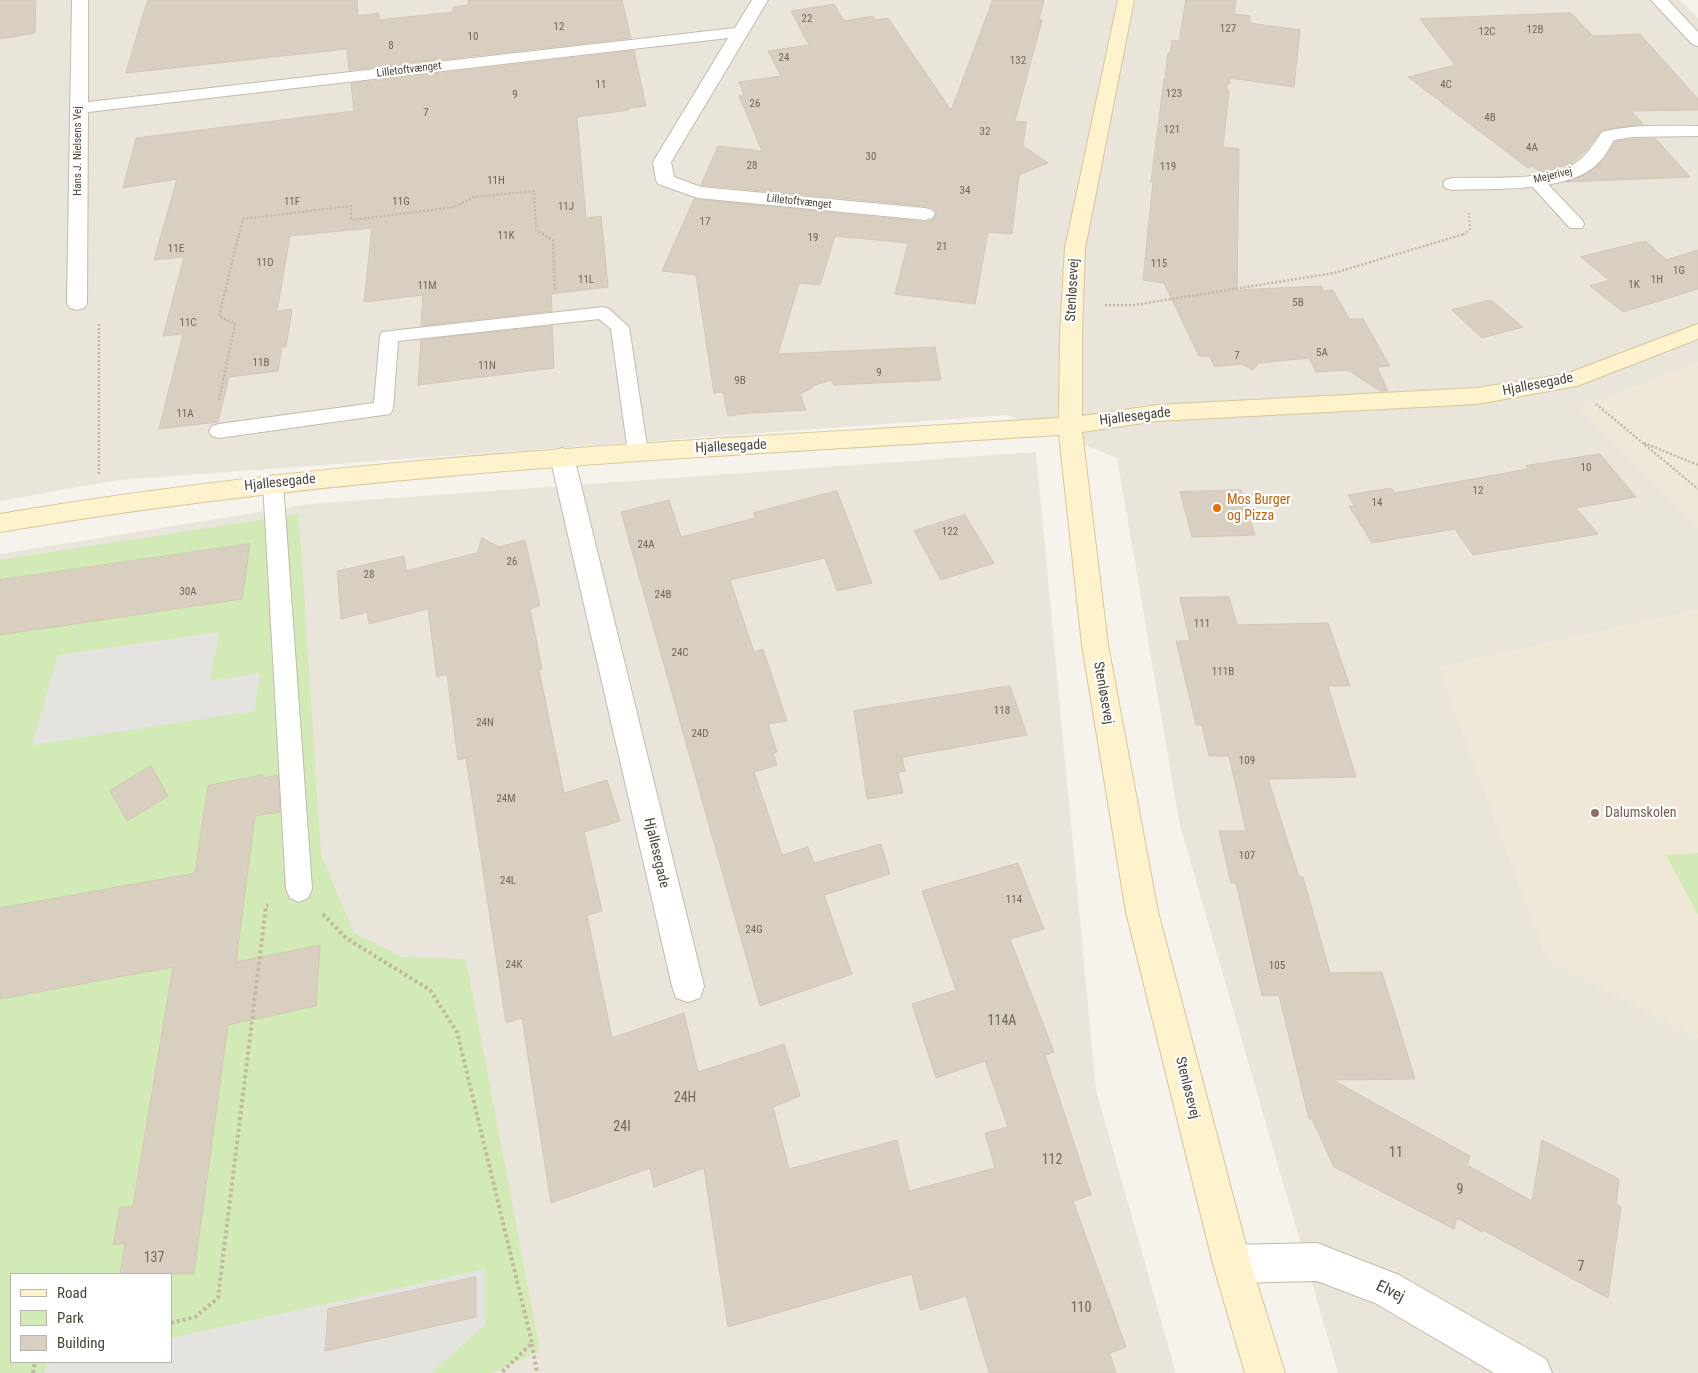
<!DOCTYPE html>
<meta charset="utf-8">
<style>
body{margin:0}
#map{position:relative;width:1698px;height:1373px;overflow:hidden;background:#f6f3ec;font-family:"Roboto Condensed",sans-serif}
canvas{display:block}
.legend{position:absolute;left:10px;top:1273px;width:162px;height:90px;box-sizing:border-box;background:#fff;border:1px solid #b7b4b0;margin:0;padding:6px 9px;list-style:none;font-size:15px;color:#4b4439}
.legend li{display:flex;align-items:center;gap:10px;height:25px}
.legend b{width:25px;border:1px solid #b7b4b0}
</style>
<div id="map">
<canvas width="1698" height="1373"></canvas>
<ul class="legend">
<li><b style="height:6px;background:#fff3cd"></b>Road</li>
<li><b style="height:14px;background:#d2eab5"></b>Park</li>
<li><b style="height:14px;background:#d8cfc1"></b>Building</li>
</ul>
</div>
<script>
const c = document.querySelector('canvas').getContext('2d');
c.lineJoin = 'round';
function fill(path, color) { c.fillStyle = color; c.fill(path, 'evenodd'); }
function trace(path, color, width, dash) { c.strokeStyle = color; c.lineWidth = width; c.lineCap = dash ? 'butt' : 'round'; c.setLineDash(dash || []); c.stroke(path); }
function write(font, color, halo, rows, align = 'center') {
  c.font = font + ' "Roboto Condensed",sans-serif'; c.lineWidth = 4.5; c.setLineDash([]); c.textBaseline = 'middle'; c.strokeStyle = halo; c.fillStyle = color; for (const [text, x, y, turn = 0] of rows) {
    c.save(); c.translate(x, y); c.rotate((+turn || 0) * Math.PI / 180); c.textAlign = isNaN(turn) ? turn : align; if (halo) c.strokeText(text, 0, 0); c.fillText(text, 0, 0); c.restore();
  }
}
const residential = new Path2D(`
 M0,0H1680L1698,18V1373H1338L1180,826L1117,458L1008,415L118,480L0,501Z
 M1036,452L1096,1090L1176,1373H0V554L309,504ZM11,1274H171V1362H11Z`);
const education = new Path2D(`
 M1698,361V528L1579,409Z
 M1698,609V1038L1547,960L1438,667Z`);
const green = new Path2D(`
 M299,514L321,855L354,933L402,957L466,959L540,1351L491,1373H0V560ZM11,1274H171V1362H11Z
 M1698,853V915L1666,855Z`);
const parking = new Path2D(`
 M219,632L210,681L260,673L254,711L32,745L58,655Z
 M485,1269V1325L431,1373H44L46,1365L60,1362H171V1338Z`);
const building = new Path2D(`
 M0,0H36L35,33L0,39Z
 M148,0H357L358,16L379,13V20L453,12V7L468,5V0H622L631,38L349,70L347,49L126,73Z
 M993,0H1044L1039,19L1042,20L1015,121L1026,122L1023,146L1048,163L1019,175L1012,234L988,232L975,304L895,294L908,243L835,236L820,285L799,283L778,354L935,347L941,380L834,385L831,380L812,386V388L800,394L806,410L751,413L728,416L723,392L714,393L696,275L662,271L694,199L925,222L933,220L937,214L933,208L925,206L701,185L718,146L762,151L739,96L744,95L739,82L781,76L768,51L809,45L791,11L834,4L844,21L873,16L875,20L888,18L951,110Z
 M1186,0H1236L1234,14L1250,16V23L1300,30L1294,87L1230,78V83L1226,86L1229,91L1223,147L1239,149L1237,290L1321,286L1324,291L1333,290L1349,319H1363L1390,366L1377,367L1388,391H1380L1348,370L1316,372L1309,358L1258,363L1253,370L1241,364L1215,367L1209,356H1199L1164,283L1143,280L1153,182H1151L1164,79H1165L1168,53L1170,54L1172,40L1179,41Z
 M1571,13L1593,36L1640,34L1698,99V110L1631,111L1643,124L1602,130L1585,151L1572,163L1541,173L1533,166L1528,168L1408,77L1455,65L1420,19Z
 M634,51L646,106L628,108L629,110L577,117L586,218L601,216L608,287L551,294L552,311L421,326L423,295L364,302L372,228L290,236L277,311L292,309L286,347H282L278,371L229,377L218,422L159,429L183,334L163,336L184,257L154,260L177,179L123,188L136,138L354,111L351,84Z
 M1632,139H1656L1690,177L1566,182L1586,174L1599,164L1615,142Z
 M1646,241L1666,260L1698,250V289L1623,312L1590,286L1609,280L1581,257Z
 M1491,300L1523,327L1482,338L1452,310Z
 M552,326L554,368L418,385L421,340Z
 M1600,454L1636,497L1576,508L1598,534L1473,555L1455,529L1372,543L1349,506H1355L1348,495L1391,488L1395,493L1528,469L1526,466Z
 M1241,490L1255,535L1192,537L1180,492Z
 M837,491L872,583L837,591L825,558L730,580L754,652L763,649L787,721L768,724L777,752L773,753L777,765L754,772L782,855L808,847L814,863L881,844L890,874L824,895L852,974L760,1006L621,512L669,500L681,537L755,518L754,513Z
 M965,515L994,563L941,580L914,531Z
 M482,538L499,547L525,540L540,606L530,609L542,669L539,670L564,793L607,780L620,821L584,832L602,911L587,915L612,1038L684,1013L698,1072L784,1044L800,1096L773,1107L789,1169L897,1140L909,1191L995,1168L985,1133L1008,1127L985,1061L936,1078L912,1004L956,990L922,891L1018,863L1044,929L1010,939L1054,1052L1045,1055L1091,1195L1073,1201L1126,1347L1110,1353L1116,1373H989L966,1296L920,1310L912,1274L728,1327L704,1168L654,1187L650,1168L551,1203L522,1018L506,1023L466,758L458,760L447,674L437,677L428,609L369,624L367,612L341,619L337,571L404,556L406,571L477,553Z
 M250,544L242,599L0,635V580Z
 M1229,597L1237,625L1328,623L1350,686H1328L1356,777L1268,779L1299,877H1303L1330,973L1382,972L1415,1079L1333,1080L1470,1156L1467,1165L1532,1201L1542,1140L1619,1179L1616,1204L1621,1207L1608,1298L1483,1230L1482,1232L1457,1218L1454,1229L1334,1167L1312,1119H1309L1279,995L1262,996L1236,883H1231L1219,831H1246L1229,756H1209L1202,725H1196L1176,641H1190L1180,598Z
 M1010,686L1027,735L902,757L905,771L898,772L903,793L867,799L854,711Z
 M151,766L168,796L127,821L110,791Z
 M263,775V778L278,775L280,812L255,816L236,962L320,945L316,1006L228,1025L194,1274H120L125,1243L113,1245L120,1208L133,1206L173,967L0,999V908L195,873L208,786Z
 M476,1277V1317L325,1351L328,1309Z`);
const pathFar2 = new Path2D(`
 M239,235L243,219L351,206V220L454,207L474,197L534,191L536,230L545,235
 M1463,235L1470,229L1469,213`);
const pathFar1 = new Path2D(`
 M542,234L553,240L555,290
 M1105,305H1134L1334,273L1464,234
 M99,324V476
 M219,400L235,324L219,316L239,234
 M1596,404L1698,489
 M1644,443L1698,465`);
const path = new Path2D(`
 M323,914L346,938L430,990L457,1032L532,1343L501,1373
 M171,1323L195,1317L218,1298L266,906L268,905
 M532,1344L537,1373
 M33,1373L35,1362`);
const lane = new Path2D(`
 M1536,176L1542,178L1582,220L1584,224L1582,228H1570L1530,184L1528,181L1530,178Z
 M603,307L609,309L629,327L648,453L645,458L638,460L631,458L628,453L611,329L599,319L398,341L393,409L390,414L219,438L212,436L209,431L212,426L219,424L374,403L380,336L382,332Z
 M273,475L280,478L283,483L312,889L308,898L299,902L290,898L286,889L263,483L266,478Z`);
const street = new Path2D(`
 M72,0H88V102L735,28L752,0H768L671,162L674,177L701,187L925,208L932,210L935,214L932,218L925,220L698,198L658,184L656,180L653,162L728,38L88,112L87,303L84,308L77,310L70,308L67,303Z
 M1651,0H1668L1698,32V46L1692,44Z
 M1698,126V136L1632,137L1614,140C1609,148 1605,157 1598,163C1570,193 1492,188 1452,190L1445,188L1443,184L1445,180L1452,178C1485,177 1538,181 1567,168C1583,161 1592,146 1602,132C1633,124 1666,126 1698,126Z
 M562,448L570,451L574,457L704,986L700,998L688,1002L676,998L672,986L550,457L554,451Z
 M1317,1243L1399,1275L1546,1359L1552,1373H1494L1375,1303L1317,1281L1232,1283L1219,1277L1213,1264L1219,1251L1232,1245Z`);
const secondary = new Path2D(`
 M1118,0H1134L1085,248L1082,333V416L1157,405L1477,388L1566,374L1698,324V339L1577,386L1477,404L1157,421L1082,432L1108,645L1158,912L1251,1264L1285,1373H1245L1213,1264L1126,912L1082,645L1059,435C705,457 350,472 0,532V514C350,454 705,440 1059,418L1060,333L1065,248Z`);
const markers = [
 [1217,508,5,"#e8710a"],
 [1595,813,5,"#8d6e63"]
];
const numberNames = [
 ["22",807,19],
 ["12",559,27],
 ["127",1228,29],
 ["12B",1535,30],
 ["12C",1487,32],
 ["10",473,37],
 ["8",391,46],
 ["24",784,58],
 ["132",1018,61],
 ["11",601,85],
 ["4C",1446,85],
 ["123",1174,94],
 ["9",515,95],
 ["26",755,104],
 ["7",426,113],
 ["4B",1490,118],
 ["121",1172,130],
 ["32",985,132],
 ["4A",1532,148],
 ["30",871,157],
 ["28",752,166],
 ["119",1168,167],
 ["11H",496,181],
 ["34",965,191],
 ["11F",292,202],
 ["11G",401,202],
 ["11J",566,207],
 ["17",705,222],
 ["11K",506,236],
 ["19",813,238],
 ["21",942,247],
 ["11E",176,249],
 ["11D",265,263],
 ["115",1159,264],
 ["1G",1679,271],
 ["11L",586,280],
 ["1H",1657,280],
 ["1K",1634,285],
 ["11M",427,286],
 ["5B",1298,303],
 ["11C",188,323],
 ["5A",1322,353],
 ["7",1237,356],
 ["11B",261,363],
 ["11N",487,366],
 ["9",879,373],
 ["9B",740,381],
 ["11A",185,414],
 ["10",1586,468],
 ["12",1478,491],
 ["14",1377,503],
 ["122",950,532],
 ["24A",646,545],
 ["26",512,562],
 ["28",369,575],
 ["30A",188,592],
 ["24B",663,595],
 ["111",1202,624],
 ["24C",680,653],
 ["111B",1223,672],
 ["118",1002,711],
 ["24N",485,723],
 ["24D",700,734],
 ["109",1247,761],
 ["24M",506,799],
 ["107",1247,856],
 ["24L",508,881],
 ["114",1014,900],
 ["24G",754,930],
 ["24K",514,965],
 ["105",1277,966]
];
const farStreetnames = [
 ["Lilletoftvænget",409,70,-7],
 ["Hans J. Nielsens Vej",78,151,-90],
 ["Mejerivej",1553,176,-13],
 ["Lilletoftvænget",799,202,6]
];
const streetNames = [
 ["Stenløsevej",1073,290,-87],
 ["Hjallesegade",1538,385,-11],
 ["Hjallesegade",1135,417,-7],
 ["Hjallesegade",731,447,-3],
 ["Hjallesegade",280,483,-6],
 ["Stenløsevej",1103,693,80],
 ["Hjallesegade",656,853,77],
 ["Stenløsevej",1187,1088,76]
];
const foodNames = [
 ["Mos Burger",1227,500],
 ["og Pizza",1227,516]
];
const educationNames = [
 ["Dalumskolen",1605,813]
];
const nearNumbernames = [
 ["114A",1002,1021],
 ["24H",685,1098],
 ["24I",622,1127],
 ["11",1396,1153],
 ["112",1052,1160],
 ["9",1460,1190],
 ["137",154,1258],
 ["7",1581,1267],
 ["110",1081,1308]
];
const nearStreetnames = [
 ["Elvej",1390,1292,26]
];
fill(residential, '#eae5da');
fill(education, '#efe8d6');
fill(green, '#d2eab5');
fill(parking, '#e5e3e0');
fill(building, '#d8cfc1');
trace(building, '#d3c7b4', 1);
trace(lane, '#c2bbae', 2);
trace(street, '#c2bbae', 2);
trace(secondary, '#d6c79b', 2);
trace(pathFar2, '#c4b79f', 2, [2, 2]);
trace(pathFar1, '#c4b79f', 2.5, [2, 2]);
trace(path, '#c4b79f', 4, [3, 3]);
fill(lane, '#fff');
fill(street, '#fff');
fill(secondary, '#fff3cd');
for (const [x, y, r, color] of markers) { const dot = new Path2D(); dot.arc(x, y, r, 0, 2 * Math.PI); c.fillStyle = color; c.fill(dot); trace(dot, '#fff', 2); }
write('11px', '#6e675b', null, numberNames);
write('11px', '#4b4439', '#fff', farStreetnames);
write('14px', '#4b4439', '#fff', streetNames);
write('14px', '#c56008', '#fff', foodNames, 'left');
write('14px', '#785e54', '#fff', educationNames, 'left');
write('14px', '#6e675b', null, nearNumbernames);
write('16px', '#4b4439', '#fff', nearStreetnames);
</script>
